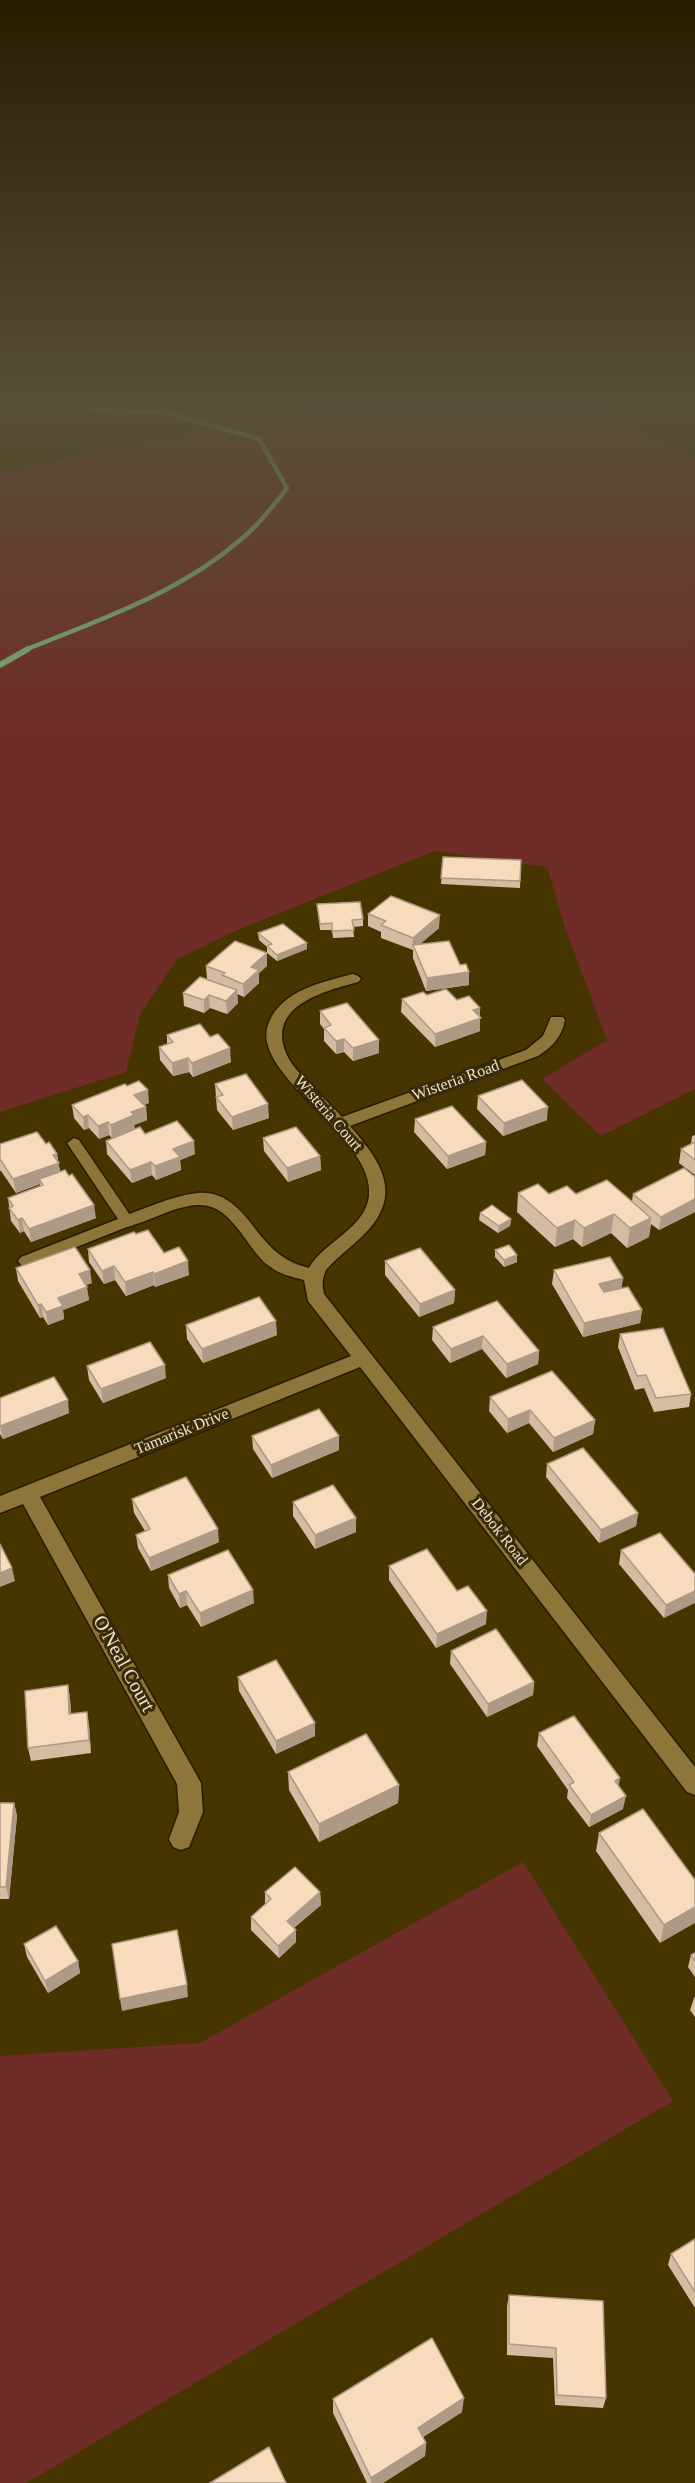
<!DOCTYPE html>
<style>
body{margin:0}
canvas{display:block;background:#463401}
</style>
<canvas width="695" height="2483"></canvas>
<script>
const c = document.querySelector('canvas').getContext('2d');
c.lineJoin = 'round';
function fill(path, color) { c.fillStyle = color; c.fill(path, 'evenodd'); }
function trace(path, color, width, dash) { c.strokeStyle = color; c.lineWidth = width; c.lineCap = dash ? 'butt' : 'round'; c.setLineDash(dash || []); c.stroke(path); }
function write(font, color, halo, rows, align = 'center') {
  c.font = font + ' "Times New Roman",serif'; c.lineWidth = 6; c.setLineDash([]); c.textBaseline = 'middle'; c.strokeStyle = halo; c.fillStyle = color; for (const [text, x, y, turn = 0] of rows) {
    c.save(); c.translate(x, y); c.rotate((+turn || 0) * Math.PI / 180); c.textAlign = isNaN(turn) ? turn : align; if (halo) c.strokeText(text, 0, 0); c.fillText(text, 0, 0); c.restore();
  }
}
const green = new Path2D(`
 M336,400H592L695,460V1089L601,1136L542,1079L607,1040L565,927L547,867L434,851L244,927L177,959L140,1014L126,1072L0,1112V473Z
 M523,1862L673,2101L26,2483H0V2056L200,2043Z`);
const streamFar1 = new Path2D(`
 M25,650C96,621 174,595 234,545C255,529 271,509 287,488L259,439L167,413L99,410L42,400`);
const stream = new Path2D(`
 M0,665L28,649`);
const lane = new Path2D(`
 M74,1138L79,1140L134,1221L132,1225L31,1265H21L18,1261L21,1257L118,1219L67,1143Z`);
const street = new Path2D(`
 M353,974L358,976L361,979L358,982C322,992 262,1007 289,1059C297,1074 329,1102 342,1117L526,1050L543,1036L551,1017H563L565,1020C562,1037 552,1047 538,1056L350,1126C377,1157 403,1190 370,1228C357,1243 340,1254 326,1270C322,1279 322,1285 324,1294L695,1767V1795L687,1792L360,1367L40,1497L201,1783L203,1812L189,1847L181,1850L173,1847L169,1839L179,1812L177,1784L23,1504L0,1513V1496L351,1356L308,1301L304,1280C292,1277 279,1274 269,1266C246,1249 232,1203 198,1205C174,1206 150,1221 127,1227L121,1225L118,1221L121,1217C145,1209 171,1196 197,1193C234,1190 247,1222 269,1245C280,1257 293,1264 309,1268C323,1242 365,1229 369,1196C376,1136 246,1074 269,1022C283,990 322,982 353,974Z`);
const wall = new Path2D(`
 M443,857L521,860L520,888L441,884Z
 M317,904L363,919V926L353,927L354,937L333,938L332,930H320Z
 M368,914L439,928L419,945L460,965L469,972V985L426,991L413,958V950L381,938V932L368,926Z
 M258,933L307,949L277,961L267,953V947L259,940Z
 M267,953V966L259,973V983L244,997L237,994L238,1003L227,1014L210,1008L204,1013L184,1006L183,993L222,985L207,979L206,966Z
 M427,995L457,1000L480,1017V1031L435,1047L401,1012L402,999Z
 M320,1011L379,1053L353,1061L344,1052L336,1054L324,1041V1029L320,1024Z
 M167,1035L231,1062L193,1077L189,1072L173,1076L160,1060L159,1047L167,1044Z
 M215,1084L269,1118L233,1130L217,1110Z
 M478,1096L547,1120L503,1136L477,1109Z
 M149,1103L144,1105L146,1107L147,1120L134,1125L135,1129L112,1138L109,1135L99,1139L89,1128L84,1130L74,1118L72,1105Z
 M415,1119L486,1142L485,1155L447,1169L414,1132Z
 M145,1134L195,1154L180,1160L181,1170L156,1180L152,1175L132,1183L107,1154L106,1141Z
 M695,1135V1175L679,1163L681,1149L691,1144L692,1136Z
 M263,1138L320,1156L321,1170L288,1182L264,1151Z
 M0,1144H46L57,1154L60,1172L96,1218L31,1242L24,1231L20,1233L11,1221L8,1198L40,1186V1184L16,1193L1,1171H0Z
 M695,1177V1212L659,1230L651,1224L649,1237L627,1248L611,1233L582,1247L573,1239L555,1247L517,1212L518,1193L576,1194L632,1201L633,1194Z
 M480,1213L511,1219L510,1226L498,1233L479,1220Z
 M136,1234L164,1253L189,1275L155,1287L154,1285L126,1296L115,1280L104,1284L89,1262L88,1249Z
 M495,1250L517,1255V1262L504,1267L495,1257Z
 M385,1261L455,1290L454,1303L419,1317L385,1275Z
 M16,1268L92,1283L86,1285L89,1300L63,1310L64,1319L48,1325L43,1317L40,1318L18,1281Z
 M554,1270L623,1278L621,1288L642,1310L640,1323L583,1337L552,1284Z
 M497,1301L539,1351L538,1364L506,1378L482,1349L450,1363L432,1340L433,1327Z
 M186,1325L277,1335L203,1363L187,1339Z
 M620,1334L691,1394L689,1407L654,1412L644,1388L635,1390L618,1347Z
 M87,1366L166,1378L103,1403L89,1380Z
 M490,1397L595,1420L593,1434L553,1452L529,1423L507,1433L489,1411Z
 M0,1398L69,1413L3,1439L0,1434Z
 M252,1436H339V1450L272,1478L253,1449Z
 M547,1464L638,1513L636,1526L599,1543L546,1477Z
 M132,1499L219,1542L151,1571L138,1548L136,1535L145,1531L134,1513Z
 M293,1502L356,1518V1532L315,1549L293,1516Z
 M621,1550L695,1574L664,1618L619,1564Z
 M389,1566L457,1591L486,1624L436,1648L389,1580Z
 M168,1575L254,1603L201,1627L187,1605L180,1608L169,1588Z
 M451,1651L534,1682L533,1695L487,1717L450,1664Z
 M238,1677L315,1723V1736L276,1754L239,1691Z
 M68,1685L70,1699L71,1714L89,1725L91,1753L31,1761L28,1748Z
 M539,1733L619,1787L623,1809L589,1827L567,1798L568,1790L537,1746Z
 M288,1772L399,1785L398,1803L319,1842L289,1790Z
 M0,1803H14L17,1816L9,1899H0Z
 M599,1833L695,1880L660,1943L596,1851Z
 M265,1892H320L321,1905L294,1928L296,1942L279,1958L251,1930V1917L265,1904Z
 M24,1944L78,1961L80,1973L48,1993L27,1957Z
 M695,1953V1977L688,1967L691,1955Z
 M695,1997V2017L690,2010L694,1998Z
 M695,2239V2308L668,2265L671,2254Z
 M509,2295L606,2398L603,2408L555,2405L553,2358L507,2355V2306Z
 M333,2399L462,2412L423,2437L426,2443L425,2456L383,2483H367L333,2413Z`);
const shadedWall = new Path2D(`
 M440,915L439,928L414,949L413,945L412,950L413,938Z
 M307,943V949L277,961V955Z
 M267,953V966L259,973V983L244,997L243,984L251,967Z
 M469,972V985L426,991L427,978Z
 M237,990L238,1003L227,1014L226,1001Z
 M209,995L210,1008L204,1013V1000Z
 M480,1008V1031L435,1047V1034L473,1010Z
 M344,1039V1052L336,1054V1041Z
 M379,1040V1053L353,1061V1048Z
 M230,1048L231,1062L193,1077L192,1063Z
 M188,1058L189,1072L173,1076L172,1063Z
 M148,1090L149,1103L136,1108L134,1095Z
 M268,1104L269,1118L233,1130L232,1117Z
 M146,1107L147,1120L134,1125L135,1129L112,1138L111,1125L131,1112Z
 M548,1107L547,1120L503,1136L504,1123Z
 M88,1115L89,1128L84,1130L83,1117Z
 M108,1122L109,1135L99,1139L98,1126Z
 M194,1141L195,1154L180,1160L181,1170L156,1180L155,1166L173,1149Z
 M486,1142L485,1155L447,1169L448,1156Z
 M57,1154L61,1177L39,1179L40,1184L16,1193L13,1179L53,1155Z
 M320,1156L321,1170L288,1182L287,1168Z
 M151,1162L152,1175L132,1183L130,1170Z
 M695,1199V1212L659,1230L661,1217Z
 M94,1205L96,1218L31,1242L29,1229Z
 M614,1214L611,1233L582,1247L584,1228Z
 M22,1218L24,1231L20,1233L18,1220Z
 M651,1218L649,1237L627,1248L630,1228Z
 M511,1219L510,1226L498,1233L499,1226Z
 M575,1220L573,1239L555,1247L557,1228Z
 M517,1255V1262L504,1267V1260Z
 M188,1261L189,1275L155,1287L154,1274Z
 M114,1266L115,1280L104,1284L102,1271Z
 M90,1270L92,1283L80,1287L79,1274Z
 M153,1272L154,1285L126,1296L125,1282Z
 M623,1278L621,1292L597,1297L599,1284Z
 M87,1287L89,1300L63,1310L64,1319L48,1325L46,1312L58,1298Z
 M455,1290L454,1303L419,1317L420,1304Z
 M41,1304L43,1317L40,1318L38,1305Z
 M642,1310L640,1323L583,1337L584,1323Z
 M276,1321L277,1335L203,1363L202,1349Z
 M483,1336L482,1349L450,1363L451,1349Z
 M539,1351L538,1364L506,1378L507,1364Z
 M165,1365L166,1378L103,1403L101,1389Z
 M68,1400L69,1413L3,1439L0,1426Z
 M530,1410L529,1423L507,1433L508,1419Z
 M595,1420L593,1434L553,1452L554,1438Z
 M339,1436V1450L272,1478L271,1465Z
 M638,1513L636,1526L599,1543L601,1530Z
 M356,1518V1532L315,1549V1535Z
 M218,1529L219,1542L151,1571L149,1558Z
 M12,1568L15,1581L0,1587V1573Z
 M253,1590L254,1603L201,1627L200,1613Z
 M186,1591L187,1605L180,1608L179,1594Z
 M695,1591V1603L664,1618L666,1605Z
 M487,1611L486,1624L436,1648L437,1634Z
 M534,1682L533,1695L487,1717L488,1704Z
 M68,1685L70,1699L72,1727L69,1714Z
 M87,1712L89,1725L91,1753L89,1740Z
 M315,1723V1736L276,1754V1741Z
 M620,1778L618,1791L615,1781Z
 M399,1785L398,1803L319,1842V1824Z
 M626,1796L623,1809L589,1827L591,1815Z
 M14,1803L17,1816L9,1899L6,1887Z
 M320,1892L321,1905L287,1933V1921Z
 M695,1907V1923L660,1943L664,1925Z
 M296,1930V1942L279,1958L278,1946Z
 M78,1961L80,1973L48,1993L45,1981Z
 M187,1985L188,1997L122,2011L120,1999Z
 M464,2398L462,2412L417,2441L418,2428Z
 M426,2443L425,2456L383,2483H371V2478Z`);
const building = new Path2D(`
 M443,857L521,860L520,881L441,878Z
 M391,896L440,915L413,938L381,925L386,921L368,914Z
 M360,902L363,919L352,920L354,930L332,931V923L320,924L317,904Z
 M283,924L307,943L277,955L267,946L272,944L258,933Z
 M235,941L267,953L251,967L259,970L243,984L222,975L225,973L206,966Z
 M449,941L460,965L466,964L469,972L427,978L413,945Z
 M200,977L237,990L226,1001L209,995L204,1000L183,993Z
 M446,989L457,1000L469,996L480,1008L473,1010L481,1018L435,1034L402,999L423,992L427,995Z
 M347,1003L379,1040L353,1048L344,1039L336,1041L324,1028L331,1025L320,1011Z
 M200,1024L210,1037L218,1034L230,1048L192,1063L188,1058L172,1063L159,1047L173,1042L167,1035Z
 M246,1074L268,1104L232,1117L216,1097L223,1095L215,1084Z
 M522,1080L548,1107L504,1123L478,1096Z
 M139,1081L148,1090L134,1095L146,1107L131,1112L134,1115L111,1125L108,1122L98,1126L88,1115L83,1117L72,1105L125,1084L127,1086Z
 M452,1106L486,1142L448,1156L415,1119Z
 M177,1121L194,1141L173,1149L180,1157L155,1166L151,1162L130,1170L106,1141L140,1127L145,1134Z
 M296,1127L320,1156L287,1168L263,1138Z
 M37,1132L46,1144L49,1142L57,1154L53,1155L59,1163L13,1179L0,1159V1144Z
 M695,1142V1160L681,1149Z
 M684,1168L695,1177V1199L661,1217L633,1194Z
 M65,1170L69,1176L72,1174L94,1205L29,1229L22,1218L18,1220L9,1208L13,1206L8,1198L43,1185L39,1179Z
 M607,1180L651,1218L630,1228L614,1214L584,1228L575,1220L557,1228L518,1193L538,1184L549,1194L567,1186L576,1194Z
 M492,1205L511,1219L499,1226L480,1213Z
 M148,1230L164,1253L179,1247L188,1261L154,1274L153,1272L125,1282L114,1266L102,1271L88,1249L134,1232L136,1234Z
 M509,1245L517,1255L504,1260L495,1250Z
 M75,1247L90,1270L79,1274L87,1287L58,1298L63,1306L46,1312L41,1304L38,1305L16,1268Z
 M420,1248L455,1290L420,1304L385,1261Z
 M610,1257L623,1278L599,1284L604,1292L628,1287L642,1310L584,1323L554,1270Z
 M259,1297L276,1321L202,1349L186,1325Z
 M497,1301L539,1351L507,1364L483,1336L451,1349L433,1327Z
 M663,1328L691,1394L656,1398L646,1375L637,1376L620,1334Z
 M150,1342L165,1365L101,1389L87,1366Z
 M552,1371L595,1420L554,1438L530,1410L508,1419L490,1397Z
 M54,1377L68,1400L0,1426V1398Z
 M319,1409L339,1436L271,1465L252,1436Z
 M583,1448L638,1513L601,1530L547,1464Z
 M186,1477L218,1529L149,1558L136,1535L150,1529L132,1499Z
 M333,1485L356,1518L315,1535L293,1502Z
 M660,1533L695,1574V1591L666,1605L621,1550Z
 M0,1544L12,1568L0,1573Z
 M427,1549L457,1591L468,1586L487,1611L437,1634L389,1566Z
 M228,1550L253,1590L200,1613L186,1591L179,1594L168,1575Z
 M496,1629L534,1682L488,1704L451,1651Z
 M276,1660L315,1723L276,1741L238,1677Z
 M68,1685L69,1714L87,1712L89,1740L28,1748L25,1691Z
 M574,1716L620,1778L615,1781L626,1796L591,1815L569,1785L574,1782L539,1733Z
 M366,1734L399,1785L319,1824L288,1772Z
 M0,1803H14L6,1887H0Z
 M643,1809L695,1880V1907L664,1925L599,1833Z
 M295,1867L320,1892L287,1921L296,1930L278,1946L251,1917L271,1899L265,1892Z
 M56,1926L78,1961L45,1981L24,1944Z
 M177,1930L187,1985L120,1999L112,1944Z
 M695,1953V1961L691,1955Z
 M695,2239V2292L671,2254Z
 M509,2295L603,2301L606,2398L557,2395L556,2348L509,2344Z
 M432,2338L464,2398L418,2428L426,2443L371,2478L333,2399Z
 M269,2447L286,2483H210Z`);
const streetNames = [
 ["Wisteria Road",456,1081,-20],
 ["Wisteria Court",328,1114,49],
 ["Tamarisk Drive",182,1432,-22],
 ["Debok Road",499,1532,52]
];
const nearStreetnames = [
 ["O'Neal Court",123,1664,61]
];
fill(green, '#702c27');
trace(streamFar1, '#7eb379', 4.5);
trace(stream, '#7eb379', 6);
trace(lane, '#281c00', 3);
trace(street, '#281c00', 3);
fill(lane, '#8e7539');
fill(street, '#8e7539');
fill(wall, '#d5bba2');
fill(shadedWall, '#ae9984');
fill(building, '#f8dabc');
trace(building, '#ae9984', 1.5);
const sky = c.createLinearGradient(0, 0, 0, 747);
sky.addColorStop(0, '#261d01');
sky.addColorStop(0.54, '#575038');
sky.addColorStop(1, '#57503800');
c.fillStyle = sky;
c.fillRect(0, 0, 695, 747);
write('16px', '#f0e3c5', '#382b0a', streetNames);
write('20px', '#f0e3c5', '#382b0a', nearStreetnames);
</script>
